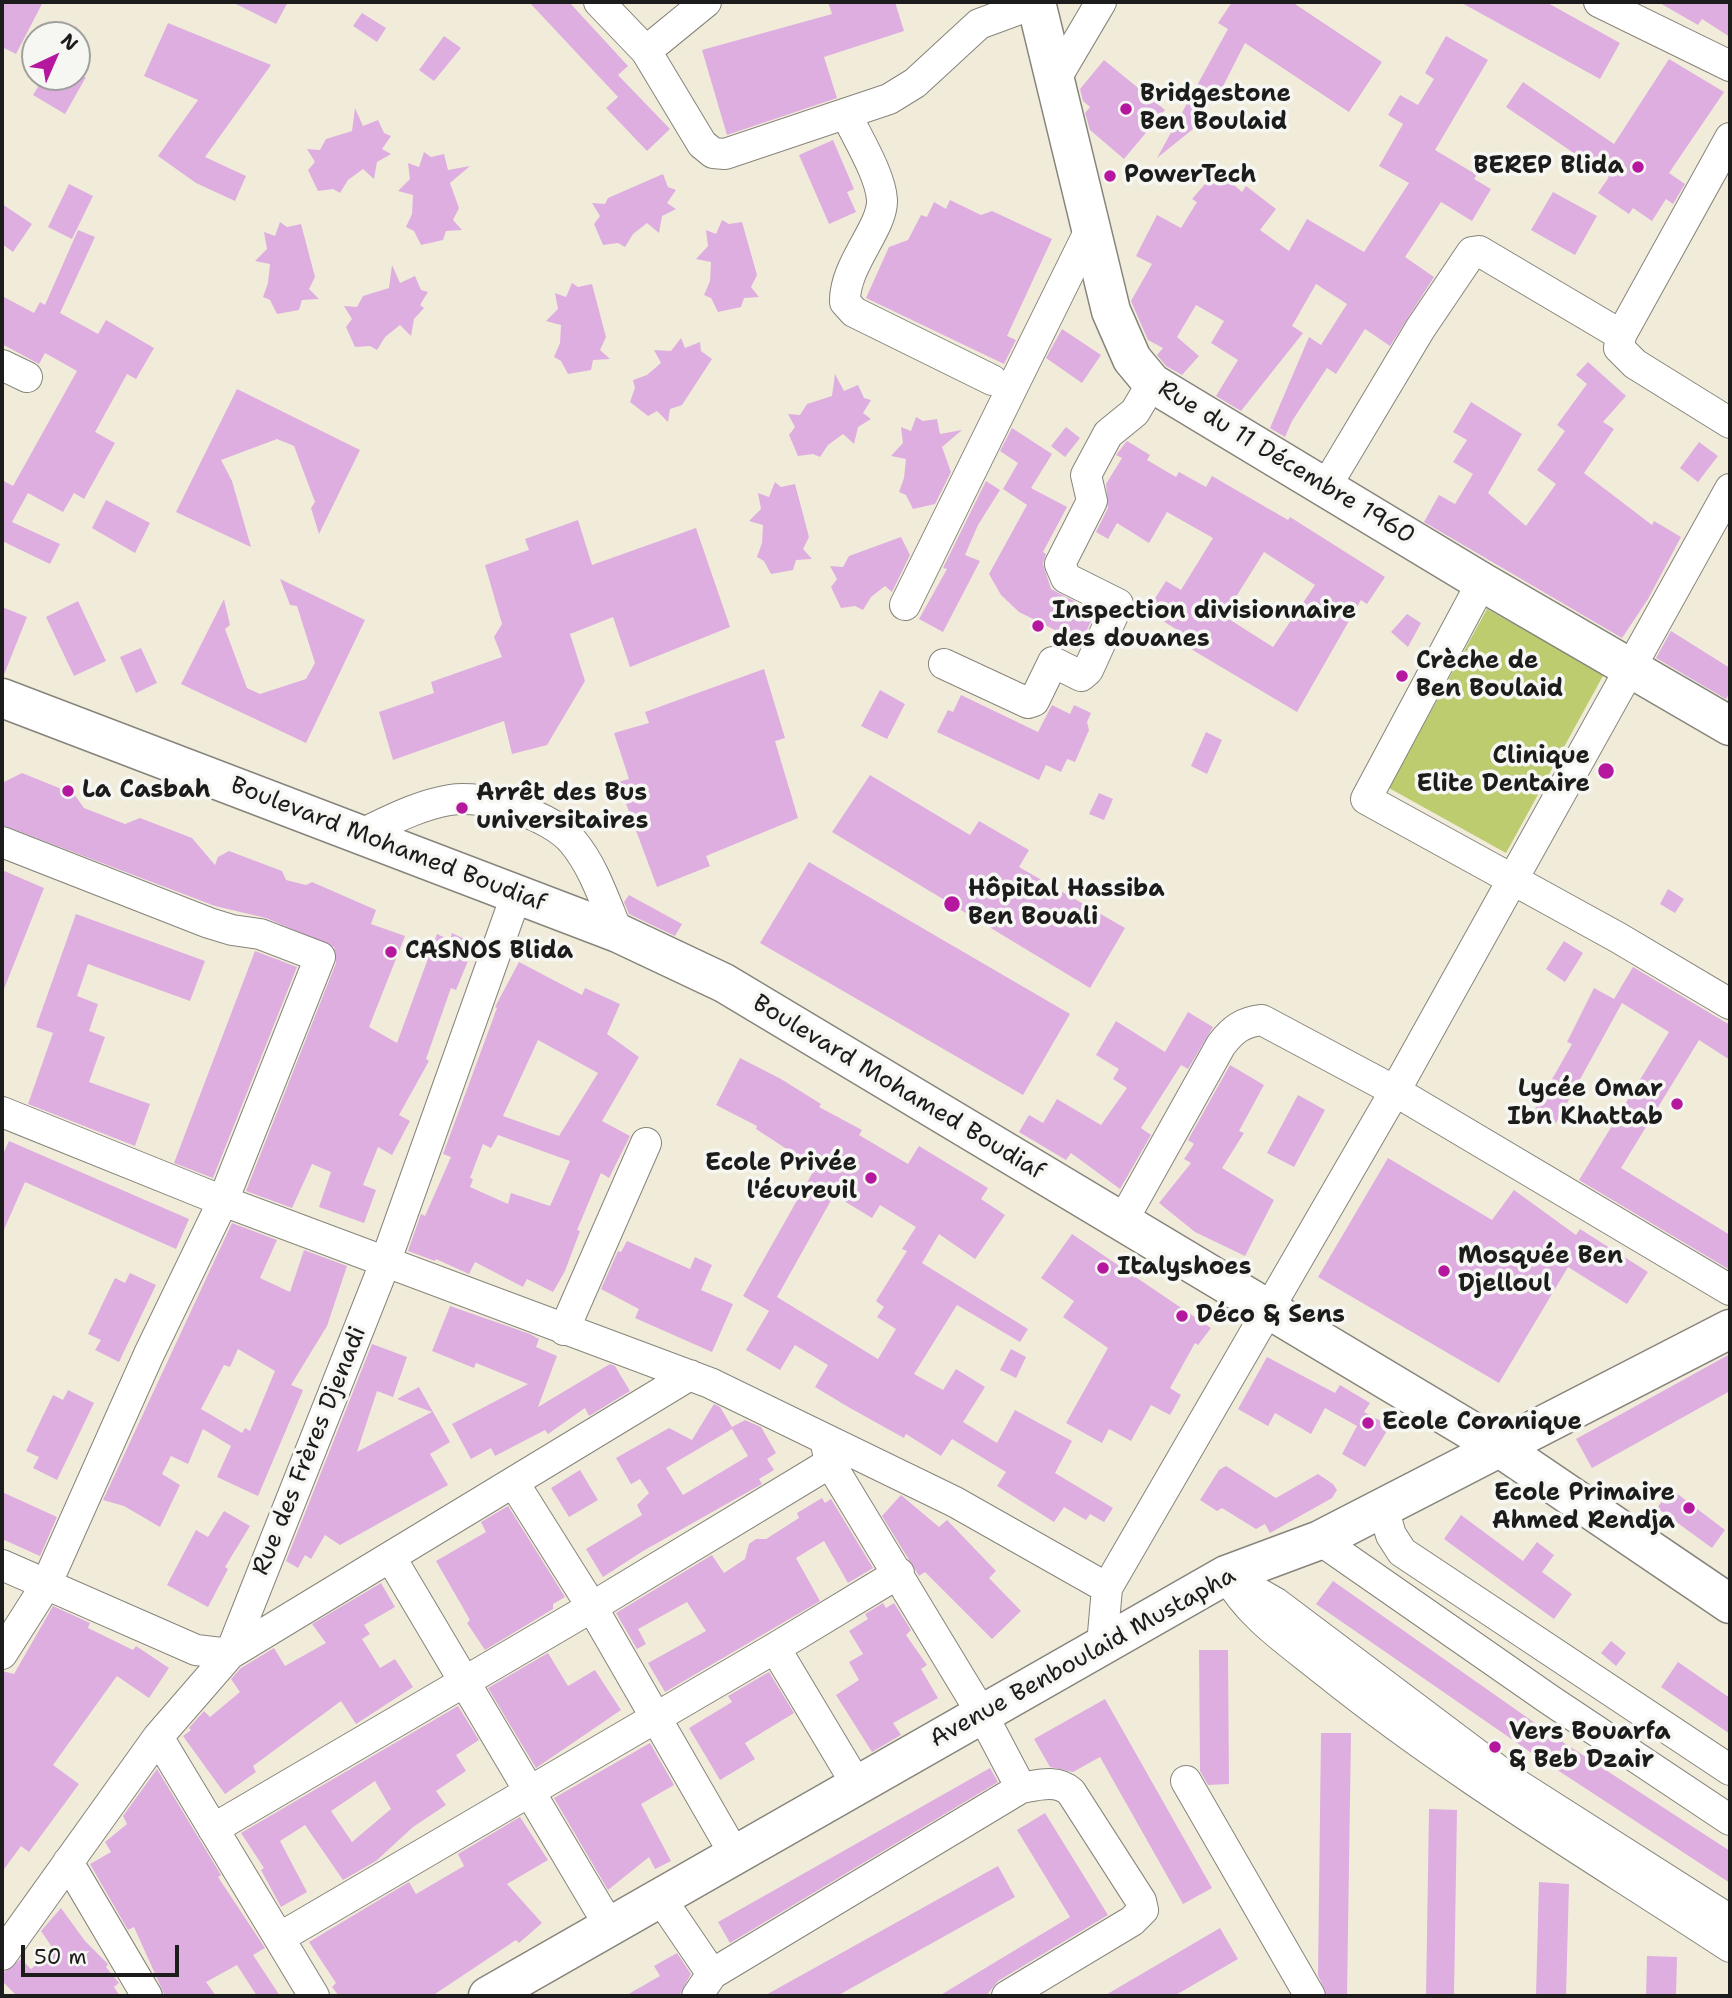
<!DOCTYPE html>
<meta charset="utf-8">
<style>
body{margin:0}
#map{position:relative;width:1732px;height:1998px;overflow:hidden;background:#f1ecda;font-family:"Shantell Sans",sans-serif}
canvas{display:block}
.frame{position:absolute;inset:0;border:4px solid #1c1c1c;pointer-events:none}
.north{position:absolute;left:21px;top:21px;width:70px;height:70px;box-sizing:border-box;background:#f6f6f2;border:2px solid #9f9f9c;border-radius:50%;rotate:44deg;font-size:19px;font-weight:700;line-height:28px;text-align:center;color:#1c1c1c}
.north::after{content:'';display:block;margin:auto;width:24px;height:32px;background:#b5179e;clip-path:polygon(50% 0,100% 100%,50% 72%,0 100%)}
.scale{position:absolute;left:21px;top:1945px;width:158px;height:32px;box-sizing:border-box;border:4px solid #1c1c1c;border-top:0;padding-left:9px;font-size:21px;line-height:24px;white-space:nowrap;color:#1c1c1c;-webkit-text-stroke:5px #f6f6f2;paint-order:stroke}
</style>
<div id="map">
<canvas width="1732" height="1998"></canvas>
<div class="frame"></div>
<div class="north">N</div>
<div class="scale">50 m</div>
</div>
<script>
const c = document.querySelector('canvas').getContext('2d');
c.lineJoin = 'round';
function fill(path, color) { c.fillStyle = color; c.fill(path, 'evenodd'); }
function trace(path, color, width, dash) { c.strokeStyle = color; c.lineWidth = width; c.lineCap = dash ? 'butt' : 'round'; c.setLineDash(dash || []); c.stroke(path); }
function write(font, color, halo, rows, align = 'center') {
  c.font = font + ' "Shantell Sans",sans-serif'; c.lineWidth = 7; c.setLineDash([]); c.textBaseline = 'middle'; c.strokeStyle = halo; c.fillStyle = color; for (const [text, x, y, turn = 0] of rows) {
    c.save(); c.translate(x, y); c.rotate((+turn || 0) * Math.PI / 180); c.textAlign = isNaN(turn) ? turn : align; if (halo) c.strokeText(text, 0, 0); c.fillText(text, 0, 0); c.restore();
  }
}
const green = new Path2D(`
 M1487,609L1604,674L1506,853L1389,788Z`);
const building = new Path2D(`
 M2,2H43L16,54L2,47Z
 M232,2H288L276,24Z
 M529,2H569L628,66L618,75L670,129L647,151L606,108L618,97Z
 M828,2H895L904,31L824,57L837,98L727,135L702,50L832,14Z
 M1232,2H1292L1382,62L1349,112L1245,43L1220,92L1217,91L1198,125L1157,158L1228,29L1218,23Z
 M1460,2H1546L1620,43L1600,79Z
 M1658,2H1730V37L1702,19L1698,25Z
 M362,13L386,28L377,42L353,26Z
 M168,23L271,65L205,157L246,176L235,201L196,183L158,156L198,100L144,76Z
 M444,36L461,48L434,81L419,70Z
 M1446,36L1488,60L1435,150L1477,175L1474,179L1491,189L1472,221L1441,202L1405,257L1434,277L1390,346L1365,329L1336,374L1327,368L1292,421L1285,437L1270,428L1309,337L1321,345L1347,304L1316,284L1292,326L1303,333L1241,411L1216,396L1238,360L1211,343L1224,321L1196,305L1177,337L1199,356L1182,375L1166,366L1157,355L1163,348L1148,340L1131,301L1152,264L1136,256L1157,215L1181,228L1197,202L1192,199L1217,170L1242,192L1246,186L1276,209L1260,230L1289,251L1307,219L1364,252L1409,183L1379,166L1403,124L1388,115L1400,95L1418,105L1434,79L1425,73Z
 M1669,59L1724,92L1669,173L1685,184L1673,204L1666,199L1652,221L1633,208L1629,214L1598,193L1609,177L1506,107L1523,82L1614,144Z
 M1104,60L1165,110L1124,159L1090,130L1085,113L1090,107L1083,101L1080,89Z
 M44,77H86L65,114L33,95Z
 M355,108L363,126L378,120L384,133L391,136L382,149L391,154L377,162L374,179L363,169L348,180L340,193L333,189L318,191L308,170L315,162L307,149L320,150L326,139L352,131Z
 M833,140L854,189L847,192L856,212L829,224L799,155Z
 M424,152L431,157L444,154L448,170L470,166L450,183L459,208L453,220L462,230L446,231L443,240L421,245L414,231L406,227L412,214L413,195L398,191L410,179L408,163L419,167Z
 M663,174L668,187L676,190L667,203L676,209L662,216L659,233L647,223L633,234L625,247L618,243L603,245L594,224L600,216L592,203L605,204L608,198Z
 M69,184L93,196L72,239L48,227Z
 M1553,192L1597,216L1575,255L1531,230Z
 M950,200L981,215L992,211L1052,239L1007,336L1016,340L1004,364L866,298L889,247L908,240L921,215L927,217L934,202L946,209Z
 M2,204L32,224L13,252L2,244Z
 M722,220L729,224L742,222L757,275L751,287L759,297L744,298L741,307L718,312L711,298L704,295L710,281L711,262L696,259L708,246L706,230L716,234Z
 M280,222L287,227L301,224L315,277L309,289L319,299L302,300L299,310L277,314L270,300L263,297L268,283L270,264L255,261L267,249L264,232L275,236Z
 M78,230L95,237L60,313L98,334L106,320L154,348L136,379L127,374L95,432L115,443L84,499L74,493L63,512L28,493L12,522L60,544L50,564L2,541V480L13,486L77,371L45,353L39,364L2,344V296L34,313L40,302L45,305Z
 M392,265L400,283L415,276L421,290L428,292L420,305L424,308L414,319L411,336L400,325L385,337L377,350L370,346L355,347L346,327L352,319L344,306L357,307L363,296L389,288Z
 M572,283L578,287L592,284L606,337L600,350L610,359L593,360L591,370L568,374L561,361L554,357L560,343L561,325L546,321L558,309L555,293L566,297Z
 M1062,329L1101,355L1082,383L1046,358Z
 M681,338L685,348L700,342L701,351L712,359L682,405L670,409L668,422L657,411L648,416L630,402L635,388L633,380L647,375L661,363L654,350L671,351Z
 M1588,362L1626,396L1603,422L1614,429L1584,473L1652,525L1654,521L1681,537L1648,599L1622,638L1424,522L1439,495L1455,504L1473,474L1453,462L1467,440L1453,432L1471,402L1522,434L1488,493L1526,526L1556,484L1537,470L1565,431L1557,425L1587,384L1576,375Z
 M835,374L844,391L858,385L864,398L871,400L863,413L871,419L858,427L854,444L843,434L828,445L820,457L813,454L798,456L789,435L795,427L788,414L800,415L807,404L832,396Z
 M237,389L360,450L319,534L311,508L315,502L294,446L277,439L221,460L232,481L251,547L176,512Z
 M916,417L923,421L937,419L940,434L962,430L942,447L951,472L935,504L913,509L906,495L899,492L904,478L906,459L891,456L903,443L901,427L911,431Z
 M1066,427L1080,438L1065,457L1051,446Z
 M1012,428L1052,454L1031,488L1067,507L1043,552L1046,554L1043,564L1051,589L1095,612L1083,639L1060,627L1059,632L1019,612L1001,595L989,574L1027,505L1003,489L1018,463L1000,451Z
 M1127,441L1150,455L1147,460L1176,477L1179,472L1206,487L1212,476L1288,520L1290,517L1385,577L1367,604L1361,600L1297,712L1174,639L1179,631L1147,611L1166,581L1181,590L1213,538L1167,512L1149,543L1117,523L1108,539L1096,532L1108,508L1106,484L1122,458L1116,455ZM1264,552L1315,585L1273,647L1224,616Z
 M1699,442L1718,456L1698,482L1680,468Z
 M986,481L1000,490L978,525L965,555L980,561L943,632L919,619L947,569L943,568Z
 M775,482L781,487L795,484L809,537L803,549L812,559L796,560L793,570L771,574L764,561L757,557L762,543L763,525L749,521L761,509L758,493L769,497Z
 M106,500L150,523L135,553L92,528Z
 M578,520L592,565L696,528L730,627L630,667L613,617L570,634L585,681L547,745L512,754L504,721L393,760L379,712L434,693L431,682L502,657L494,637L502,624L485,565L529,550L525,539Z
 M901,537L910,555L892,592L885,586L871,597L863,610L855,606L841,608L831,587L837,579L830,566L843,567L849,556Z
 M280,579L365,620L306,743L181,684L224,599L230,625L225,629L247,688L260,694L306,679L315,663L297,606L290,605Z
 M78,601L106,661L74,676L46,617Z
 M2,607L27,617L3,677H2Z
 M1407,614L1421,623L1408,647L1391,632Z
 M1671,631L1730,668V692L1726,699L1656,658Z
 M141,648L157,683L136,693L120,657Z
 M764,669L785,738L775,741L798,818L706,856L710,866L657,887L618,782L629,779L614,733L649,723L645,712Z
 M880,690L905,704L887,739L861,726Z
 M961,695L1038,732L1052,705L1070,714L1074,705L1091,713L1087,722L1089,730L1075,762L1067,759L1061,772L1046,765L1039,780L937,732L948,710L953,712Z
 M1206,732L1222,740L1207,774L1191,766Z
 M22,773L74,794L84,808L125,824L140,818L192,838L215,865L218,857L229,851L282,871L286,880L306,885L312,882L376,910L371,924L405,936L369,1027L397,1043L437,934L450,940L452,933L475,944L456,990L451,988L426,1059L429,1061L399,1115L410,1121L392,1155L378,1147L363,1185L376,1190L364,1223L319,1207L331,1172L312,1164L292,1208L246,1191L336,963L334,947L266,918L215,906L2,825V783Z
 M870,775L970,835L979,821L1029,850L1019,867L1125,928L1090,988L832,832Z
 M1099,793L1113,799L1104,820L1089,814Z
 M809,862L1070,1014L1023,1095L760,943Z
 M2,870L44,888L2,994Z
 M1668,889L1684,899L1675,913L1660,904Z
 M629,895L682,924L675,936L629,914L624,902Z
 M76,914L205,961L190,1001L88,964L77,996L98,1004L89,1031L105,1037L89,1082L150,1104L135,1146L28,1104L53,1033L36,1027Z
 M1564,941L1583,953L1565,982L1546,969Z
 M255,951L297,967L213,1178L174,1163Z
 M519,962L582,995L585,988L620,1004L607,1034L639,1057L602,1121L630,1136L609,1178L601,1173L577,1230L580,1231L565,1271L553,1292L527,1279L523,1287L475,1262L469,1274L436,1259L435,1261L408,1251L421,1214L425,1216L451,1157L443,1154L497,1008L495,1007ZM538,1040L598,1073L559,1136L503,1116ZM498,1135L570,1161L550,1206L511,1193L508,1204L470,1187L473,1179L470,1178L483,1144L491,1148Z
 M1633,967L1730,1025V1060L1699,1040L1621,1168L1730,1235V1270L1579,1180L1669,1032L1622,1003L1556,1123L1534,1111L1572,1044L1567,1042L1594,988L1614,999Z
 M1188,1012L1213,1027L1188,1069L1181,1065L1141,1128L1151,1135L1120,1189L1071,1153L1066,1160L1019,1132L1029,1115L1043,1123L1057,1099L1101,1125L1127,1088L1113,1079L1119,1069L1096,1055L1116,1021L1165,1052Z
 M740,1058L781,1079L821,1104L819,1107L862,1130L859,1135L908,1164L919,1146L988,1188L981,1199L1005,1215L975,1259L939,1234L922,1263L1028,1329L1020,1342L957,1305L914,1374L943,1390L956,1369L985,1387L963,1422L997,1443L1015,1410L1072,1441L1055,1473L1113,1508L1104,1522L1090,1514L1086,1520L1064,1507L1054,1522L997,1486L1006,1472L952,1439L941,1456L906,1434L904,1438L850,1408L815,1387L828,1365L795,1345L780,1370L746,1350L769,1311L743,1296L813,1172L796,1162L799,1157L756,1129L757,1126L716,1105ZM834,1195L872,1218L880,1205L916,1227L902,1249L907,1251L876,1301L884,1307L877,1317L896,1329L878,1359L777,1297Z
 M1230,1065L1264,1085L1239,1131L1244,1133L1222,1168L1274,1200L1245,1256L1195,1232L1159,1203L1191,1163L1184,1159L1194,1144L1188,1140Z
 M1298,1095L1325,1110L1294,1167L1267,1153Z
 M9,1141L189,1219L176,1249L25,1182L2,1234V1156Z
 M1388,1158L1492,1220L1514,1190L1576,1235L1580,1229L1648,1272L1627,1304L1568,1267L1499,1383L1318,1277Z
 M232,1223L277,1240L260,1278L290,1292L304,1250L347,1266L327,1326L291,1385L303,1390L258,1496L217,1477L231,1446L203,1429L188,1464L171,1456L162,1474L180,1485L160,1527L124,1506L103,1500ZM238,1349L275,1371L250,1431L245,1428L242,1433L201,1409L224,1365L230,1367Z
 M1072,1234L1211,1328L1198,1345L1195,1343L1170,1388L1181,1395L1170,1415L1151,1405L1131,1441L1109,1429L1102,1443L1066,1423L1108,1348L1063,1317L1074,1301L1041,1278Z
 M627,1241L690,1269L695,1257L712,1265L701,1290L733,1304L712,1352L635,1318L639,1309L601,1289L618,1251L621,1252Z
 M130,1273L156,1285L119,1362L95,1350L101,1340L88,1334L115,1278L125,1283Z
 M450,1306L530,1334L539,1339L536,1347L557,1356L538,1407L610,1364L615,1366L630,1391L589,1416L585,1408L548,1434L545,1430L495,1456L491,1448L471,1459L452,1424L528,1384L476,1363L474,1368L432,1351Z
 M372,1344L407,1357L393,1397L377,1391L357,1452L432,1412L397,1399L419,1387L450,1442L430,1454L448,1485L340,1545L325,1535L311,1559L305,1555L298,1568L286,1561Z
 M1011,1349L1026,1357L1016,1378L1000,1370Z
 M1730,1354V1391L1592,1468L1576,1439Z
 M1267,1357L1335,1393L1340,1385L1370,1403L1364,1412L1390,1426L1365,1467L1342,1454L1357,1426L1325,1408L1311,1434L1275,1413L1268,1426L1238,1409Z
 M68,1390L94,1403L57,1480L33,1468L39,1457L26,1451L53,1395L63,1400Z
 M714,1404L720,1407L732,1427L745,1420L761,1427L776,1453L767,1459L774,1470L759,1479L762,1484L643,1551L603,1577L586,1549L642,1515L637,1505L649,1493L640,1479L631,1484L616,1458L669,1428L692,1440ZM732,1429L748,1456L683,1495L666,1468Z
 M1226,1466L1276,1498L1318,1474L1333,1484L1337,1490L1332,1498L1270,1533L1265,1524L1256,1529L1222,1508L1217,1511L1200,1500L1219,1470Z
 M580,1470L598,1500L569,1517L551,1488Z
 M1671,1489L1725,1530L1712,1548L1657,1508Z
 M2,1492L57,1517L40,1556L2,1539Z
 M901,1495L939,1527L947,1520L996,1571L989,1578L1021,1611L992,1639L925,1572L919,1576L882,1516Z
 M822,1498L825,1503L831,1499L873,1568L848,1583L824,1541L796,1558L820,1601L665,1692L648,1663L706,1631L687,1602L638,1629L646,1644L637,1649L616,1613L712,1555L724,1573L745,1559L749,1544L756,1539H766L799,1518L797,1513Z
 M508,1506L565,1597L553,1604V1609L485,1650L467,1623L470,1620L436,1561L486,1532L481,1522Z
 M224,1511L250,1526L225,1567L228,1569L208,1607L167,1585L196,1530L208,1537Z
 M1461,1515L1523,1561L1537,1542L1554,1555L1542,1572L1572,1594L1554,1619L1444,1539Z
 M1333,1581L1552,1735L1730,1851V1883L1536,1756L1316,1604Z
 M381,1583L395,1607L364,1625L370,1634L362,1639L380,1668L395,1659L413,1687L356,1724L341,1701L253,1766L256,1772L225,1794L183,1736L191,1730L189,1728L204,1711L210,1717L240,1692L231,1679L241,1668L274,1648L285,1666L326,1643L312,1624Z
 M883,1603L886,1608L894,1603L911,1630L906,1635L927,1665L921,1669L938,1698L893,1723L901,1735L872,1752L836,1695L859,1680L849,1662L863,1654L849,1631L868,1619L865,1614Z
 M53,1606L90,1623L88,1628L133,1650L136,1646L169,1668L149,1698L117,1676L53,1765L79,1784L29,1852L21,1846L2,1872V1671L14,1674Z
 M1611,1641L1626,1653L1616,1666L1601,1653Z
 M1199,1650H1228L1229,1784L1208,1785L1200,1771Z
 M548,1653L568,1686L595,1670L621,1710L536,1768L488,1688Z
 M1678,1662L1730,1698V1734L1661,1687Z
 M769,1672L794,1713L745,1743L755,1759L720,1780L689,1728L732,1702L728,1696Z
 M1105,1699L1212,1888L1183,1904L1100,1757L1073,1772L1050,1767L1034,1739Z
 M458,1706L479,1740L456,1755L466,1771L436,1791L446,1805L413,1827L376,1861L343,1880L305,1825L280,1841L307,1892L281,1907L261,1870L264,1868L241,1833ZM375,1781L391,1809L352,1842L331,1811Z
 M1321,1733H1351L1347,1996H1327L1318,1975Z
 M650,1743L674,1785L641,1804L671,1861L655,1869L649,1857L608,1890L554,1798Z
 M990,1768L998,1782L730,1943L718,1922Z
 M157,1769L221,1875L218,1877L265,1948L253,1955L280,1996H257L237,1965L206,1982L216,1996H165L134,1927L128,1930L90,1864L111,1852L105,1842L127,1824L123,1816Z
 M1429,1809L1457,1810L1454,1996H1426Z
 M1045,1813L1108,1915L998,1981L986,1996H939L1070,1917L1017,1830Z
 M520,1817L548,1860L507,1884L542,1923L519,1943L516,1940L432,1996H339L332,1987L336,1983L309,1942L409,1882L416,1894L464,1866L458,1854Z
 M998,1866L1015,1897L837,1996H764Z
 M1539,1882L1569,1884L1566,1996H1536Z
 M61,1908L85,1941L108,1964L106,1967L119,1983L114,1987L120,1996H17L2,1981V1974L21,1959L31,1969L54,1950L41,1931Z
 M1220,1928L1238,1959L1174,1996H1104Z
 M677,1953L691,1974L680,1994L625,1996L660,1976L654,1966Z
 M1647,1956L1677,1957L1676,1996H1646Z`);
const minor = new Path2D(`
 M599,2L646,51L702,144L713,153L725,154L889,99L915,83L979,24L1036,3
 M1599,2L1730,66
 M646,51L706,2
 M1055,80L1101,2
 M846,114C857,137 881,176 882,200C883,228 844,265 845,302L854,312L992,380
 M1730,138L1621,335L1619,348L1635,364L1730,423
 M2,365L27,377
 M1325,488L1420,329L1472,252L1479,251L1621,335
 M1482,582L1366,799L1617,937L1730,1004
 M905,605L1090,230
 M944,664L1028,703L1034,701L1053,662L1081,676L1088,670L1118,604L1066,578L1060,564L1092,501L1086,475L1108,434L1135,412L1152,383
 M361,834C389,821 419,805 450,800C484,794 551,815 573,842C594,867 605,902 618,933
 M2,842L209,923L232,930L260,934L320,957L223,1201L149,1354L46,1585L2,1654
 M2,1112L223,1201L710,1383L955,1502L1107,1588
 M1122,1222L1221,1045C1233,1029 1243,1022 1262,1020L1395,1091L1730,1290
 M564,1330L646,1143
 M826,1444L830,1463L982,1714L1021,1788
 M514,1483L592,1607L735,1855
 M1383,1508L1391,1535L1402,1552L1730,1770
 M1320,1540L1550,1700L1730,1820
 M391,1558L610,1927
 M2,1565L196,1650L230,1654L690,1375
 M1226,1575C1252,1619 1288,1641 1327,1673C1454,1775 1595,1858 1730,1947
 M1232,1578L1276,1603L1515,1783L1730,1920
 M1102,1645L1107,1588L1395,1091L1730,489
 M775,1648L857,1785
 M158,1737L314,1996
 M1186,1781L1310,1996
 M213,1829L592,1607L830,1463
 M68,1862L147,1996
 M659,1896L712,1974
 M279,1938L775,1648L899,1573
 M2,1955L158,1737L230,1654L385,1263L517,893
 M697,1996L712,1974L1021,1788C1038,1785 1057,1779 1071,1792L1141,1901L1143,1910L1132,1921L1007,1996`);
const major = new Path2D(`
 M1036,2L1111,311L1132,359L1152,383L1482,582L1730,726
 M2,698L618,933L724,983L1500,1448L1730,1604
 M488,1996L1226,1575L1320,1540L1730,1329`);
const markers = [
 [1126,109,7,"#b5179e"],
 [1638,167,7,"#b5179e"],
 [1110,176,7,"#b5179e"],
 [1038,626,7,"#b5179e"],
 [1402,676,7,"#b5179e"],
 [1606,771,9,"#b5179e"],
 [68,791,7,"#b5179e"],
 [462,808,7,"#b5179e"],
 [952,904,9,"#b5179e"],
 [391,952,7,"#b5179e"],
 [1677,1104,7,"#b5179e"],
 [871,1178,7,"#b5179e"],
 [1103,1268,7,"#b5179e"],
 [1444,1271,7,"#b5179e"],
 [1182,1316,7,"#b5179e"],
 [1368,1423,7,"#b5179e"],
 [1689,1508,7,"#b5179e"],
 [1495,1747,7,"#b5179e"]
];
const poiNames = [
 ["Bridgestone",1140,95],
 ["Ben Boulaid",1140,123],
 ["BEREP Blida",1624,167,"right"],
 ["PowerTech",1124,176],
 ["Inspection divisionnaire",1052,612],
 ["des douanes",1052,640],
 ["Crèche de",1416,662],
 ["Ben Boulaid",1416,690],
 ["Clinique",1590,757,"right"],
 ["Elite Dentaire",1590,785,"right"],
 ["La Casbah",82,791],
 ["Arrêt des Bus",476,794],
 ["universitaires",476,822],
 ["Hôpital Hassiba",968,890],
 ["Ben Bouali",968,918],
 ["CASNOS Blida",405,952],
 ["Lycée Omar",1663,1090,"right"],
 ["Ibn Khattab",1663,1118,"right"],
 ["Ecole Privée",857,1164,"right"],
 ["l'écureuil",857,1192,"right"],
 ["Mosquée Ben",1458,1257],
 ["Djelloul",1458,1285],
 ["Italyshoes",1117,1268],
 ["Déco & Sens",1196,1316],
 ["Ecole Coranique",1382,1423],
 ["Ecole Primaire",1675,1494,"right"],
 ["Ahmed Rendja",1675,1522,"right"],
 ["Vers Bouarfa",1509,1733],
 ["& Beb Dzair",1509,1761]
];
const streetNames = [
 ["Rue du 11 Décembre 1960",1286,463,31],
 ["Boulevard Mohamed Boudiaf",388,845,21],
 ["Boulevard Mohamed Boudiaf",898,1088,31],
 ["Rue des Frères Djenadi",310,1451,-68],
 ["Avenue Benboulaid Mustapha",1083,1658,-29]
];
fill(green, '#bccc6f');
fill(building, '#deaee1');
trace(minor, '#86847b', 32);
trace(major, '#86847b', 41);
trace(minor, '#fff', 30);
trace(major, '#fff', 38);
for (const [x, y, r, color] of markers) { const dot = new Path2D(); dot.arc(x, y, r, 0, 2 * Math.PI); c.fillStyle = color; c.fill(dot); trace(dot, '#f6f6f2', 2.5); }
write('bold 24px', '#1c1c1c', '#f6f6f2', poiNames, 'left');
write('24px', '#1c1c1c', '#f6f6f2', streetNames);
</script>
